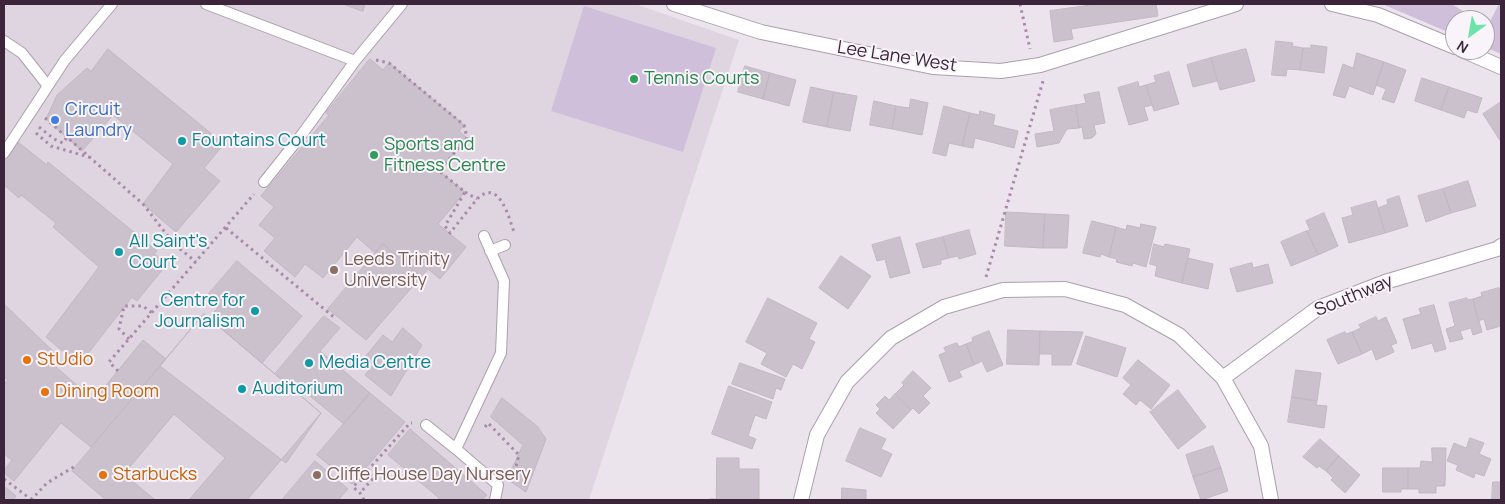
<!DOCTYPE html>
<style>
body{margin:0}
#map{position:relative;width:1505px;height:504px;overflow:hidden;background:#ebe4ec;font-family:Manrope,sans-serif}
canvas{display:block}
.frame{position:absolute;inset:0;border:5px solid #3c253b;pointer-events:none}
.north{position:absolute;left:1445px;top:10px;width:50px;height:50px;box-sizing:border-box;background:#f8f4f9;border:1px solid #ada1ad;border-radius:50%;rotate:212deg;font-size:14px;font-weight:700;line-height:20px;text-align:center;color:#3c253b}
.north::after{content:'';display:block;margin:auto;width:18px;height:22px;background:#6be3ab;clip-path:polygon(50% 0,100% 100%,50% 72%,0 100%)}
</style>
<div id="map">
<canvas width="1505" height="504"></canvas>
<div class="frame"></div>
<div class="north">N</div>
</div>
<script>
const c = document.querySelector('canvas').getContext('2d');
c.lineJoin = 'round';
function fill(path, color) { c.fillStyle = color; c.fill(path, 'evenodd'); }
function trace(path, color, width, dash) { c.strokeStyle = color; c.lineWidth = width; c.lineCap = dash ? 'butt' : 'round'; c.setLineDash(dash || []); c.stroke(path); }
function write(font, color, halo, rows, align = 'center') {
  c.font = font + ' Manrope,sans-serif'; c.lineWidth = 4; c.setLineDash([]); c.textBaseline = 'middle'; c.strokeStyle = halo; c.fillStyle = color; for (const [text, x, y, turn = 0] of rows) {
    c.save(); c.translate(x, y); c.rotate((+turn || 0) * Math.PI / 180); c.textAlign = isNaN(turn) ? turn : align; if (halo) c.strokeText(text, 0, 0); c.fillText(text, 0, 0); c.restore();
  }
}
const built = new Path2D(`
 M4,4H635L739,40L589,500H4Z`);
const green = new Path2D(`
 M1382,4H1452L1476,20H1455V35Z
 M1499,4H1501V54L1485,47V26L1487,27Z
 M584,6L716,48L683,152L551,111Z`);
const building = new Path2D(`
 M343,4H365L363,11Z
 M1098,4H1156L1158,16L1071,29L1073,39L1054,42L1050,11Z
 M1276,41L1293,43L1292,46L1303,48L1300,70L1287,69L1286,76L1272,75Z
 M1311,45L1327,47L1324,73L1300,70L1303,48H1311Z
 M108,49L224,144L204,168L220,181L176,232L143,204L173,164L113,115L82,151L46,119L57,95L87,68L91,71Z
 M1246,49L1255,81L1220,90L1211,58Z
 M1357,53L1384,62L1373,95L1349,86L1345,98L1333,95L1343,64L1353,68Z
 M1211,58L1217,81L1193,87L1187,65Z
 M370,59L383,70L389,63L464,125L459,131L467,138L439,171L465,192L438,224L466,247L440,279L428,269L421,277L383,244L375,253L357,237L323,278L305,264L295,277L264,251L275,238L259,225L274,207L261,196L329,115L326,113Z
 M1384,62L1406,70L1394,103L1382,99L1386,89L1376,85Z
 M745,66L770,73L763,99L738,92Z
 M1169,72L1179,104L1154,111L1146,85L1156,82L1154,76Z
 M770,73L796,80L789,106L763,99Z
 M1422,78L1449,87L1441,110L1415,101Z
 M1138,82L1139,87L1146,85L1152,105L1144,107L1148,120L1129,125L1118,88Z
 M811,87L834,92L827,127L803,122Z
 M1449,87L1482,98L1477,113L1467,110L1464,118L1441,110Z
 M834,92L857,96L850,131L827,127Z
 M1099,92L1105,123L1094,125L1096,134L1092,138L1084,139L1082,127L1079,128L1076,105L1086,103L1084,95Z
 M911,99L928,103L922,135L892,129L896,106L909,108Z
 M874,101L896,106L892,129L870,125Z
 M1501,102V142L1483,114Z
 M1076,105L1079,128L1067,129L1059,143L1037,147L1035,134L1054,131L1050,110Z
 M944,106L970,113L962,146L949,143L946,156L933,153Z
 M980,111L995,115L993,125L1018,131L1014,148L975,138L973,148L962,146L970,113L979,115Z
 M18,142L47,165L48,162L157,251L154,254L167,264L137,301L132,297L79,365L46,337L99,267L53,227L56,223L21,195L19,198L4,185V159Z
 M1468,181L1476,206L1451,213L1443,189Z
 M1443,189L1451,213L1426,222L1418,196Z
 M1399,196L1408,226L1385,233L1378,208L1388,204L1387,200Z
 M1376,201L1385,233L1349,243L1342,218L1353,215L1351,208Z
 M1006,212L1045,214L1043,248L1005,246Z
 M1324,213L1338,246L1318,255L1307,231L1310,230L1306,221Z
 M1045,214L1069,215L1067,248H1043Z
 M1092,221L1116,227L1109,257L1101,254L1100,257L1083,253Z
 M1141,224L1156,227L1146,267L1133,263L1132,266L1116,262L1117,259L1109,257L1116,227L1126,230L1127,225L1140,228Z
 M969,230L976,254L959,259L958,256L949,258L943,237Z
 M1307,231L1318,255L1291,266L1281,242Z
 M900,237L910,273L890,278L885,259L877,261L872,245Z
 M943,237L949,258L941,260V264L923,268L916,244Z
 M383,244L421,277L366,340L328,309Z
 M1154,244L1164,247L1165,244L1190,249L1182,283L1155,276L1157,266L1150,264Z
 M841,256L871,276L848,309L819,288Z
 M1188,258L1213,264L1208,289L1182,283Z
 M237,261L302,316L262,363L209,318L219,306L207,296Z
 M1252,263L1253,268L1268,264L1273,283L1237,292L1230,269Z
 M1499,288L1501,295V326L1487,330L1484,319L1478,321L1473,299L1482,296L1481,293Z
 M768,298L817,323L809,339L815,342L802,369L793,364L786,377L761,364L767,353L746,342Z
 M1467,298L1468,300L1473,299L1482,332L1473,335L1471,328L1460,331L1463,339L1450,342L1446,329L1455,326L1449,303Z
 M4,304L55,353L49,361L94,400L143,340L166,359L91,447L61,423L14,481L4,473V470L12,460L4,454V384L8,380L4,377Z
 M1434,305L1446,349L1435,352L1432,343L1412,349L1403,319L1421,314L1419,309Z
 M204,314L321,413L247,500H189L225,458L174,414L124,474L155,500H106L72,471Z
 M204,314L321,413L286,463L160,366Z
 M324,316L340,328L320,351L370,393L344,424L292,381L288,385L275,374Z
 M1376,317L1378,321L1386,317L1397,343L1391,345L1394,352L1376,360L1372,349L1362,354L1352,332L1361,328L1359,325Z
 M403,328L422,345L391,396L365,375L373,365L365,357L383,335L392,342Z
 M1008,330L1040,331L1039,365L1007,364Z
 M989,331L1003,365L987,372L982,361L974,365L966,344L973,341L972,338Z
 M1040,331L1083,332L1071,365H1052V354H1040Z
 M1345,332L1346,334L1352,332L1362,354L1338,364L1327,340Z
 M1086,336L1126,348L1117,377L1077,364Z
 M957,343L959,347L966,344L974,365L959,371L962,377L949,382L939,355L946,352L944,348Z
 M1138,360L1170,385L1151,409L1140,400L1136,405L1123,394L1131,385L1123,378Z
 M740,363L785,379L781,390L776,388L773,399L732,384Z
 M1296,370L1321,373L1317,401L1292,397Z
 M913,371L931,388L923,396L930,403L919,414L913,408L911,410L895,394L904,385L902,383Z
 M729,386L772,402L766,419L755,415L748,436L756,439L752,449L712,434Z
 M1178,390L1206,427L1178,449L1150,412Z
 M370,393L405,422L352,484L317,455Z
 M895,394L911,410L893,429L876,413L880,409L876,405L885,396L889,400Z
 M1292,397L1317,401L1316,405L1327,406L1324,428L1288,422Z
 M502,398L537,426L546,439L526,492L507,479L523,445L491,417Z
 M860,428L886,439L881,449L892,454L881,477L846,461Z
 M410,429L487,495L482,500H437L439,498L388,455Z
 M1470,438L1484,443L1479,454L1491,459L1484,476L1475,473L1474,478L1456,470L1458,465L1447,461L1454,443L1466,448Z
 M1320,439L1339,456L1326,471L1319,466L1317,468L1303,457Z
 M1213,446L1221,468L1193,477L1186,455Z
 M1432,448H1446L1445,486H1436V493H1419V489H1408V468H1420L1421,461L1432,462Z
 M1339,456L1360,475L1345,493L1331,480L1333,478L1326,471Z
 M717,458H739V469H759V500H709V499H716Z
 M315,461L348,489L338,500H282Z
 M1221,468L1228,491L1201,500L1193,477Z
 M1383,468H1408V489H1401V492H1383Z
 M1493,482H1501V500H1492Z
 M4,486L16,496L13,500H4Z
 M842,488L866,490V500H842Z`);
const path = new Path2D(`
 M1020,4L1030,49
 M376,60L389,63L464,125L467,138L439,171L465,192L445,226L450,233L477,199C499,177 509,218 514,232
 M45,118L143,204L174,244L196,262
 M39,127L54,139L63,143L67,137
 M36,133L51,146L89,157
 M465,192L477,199
 M226,228L335,318
 M986,277L1043,81
 M129,339L119,329L124,306H143L152,313
 M118,371L109,362L254,194
 M485,427L488,423L519,455L513,478
 M4,479L32,500
 M360,480L365,482L372,473L376,475L360,493
 M31,500L47,483L77,465
 M364,500L360,493L353,487L410,423H412`);
const service = new Path2D(`
 M206,4L355,61L402,4
 M4,41L22,53L48,86
 M4,153L65,60L112,4
 M264,182L303,133L355,61
 M484,236L504,281L501,353L456,449L498,485L495,500
 M490,251L505,245
 M426,425L456,449`);
const minor = new Path2D(`
 M674,4L761,32L878,56L933,67L1001,71L1040,65L1236,4
 M1332,4L1378,15L1455,47
 M1462,50L1501,67
 M1223,378L1318,308L1385,282L1497,249L1501,246
 M801,500L817,435L847,382L891,338L944,307L1003,290L1065,289L1125,305L1179,335L1223,378L1261,446L1271,500`);
const markers = [
 [634,79,5,"#2e9e5b"],
 [55,120,5,"#3f7fe0"],
 [182,141,5,"#0f9aa8"],
 [374,155,5,"#2e9e5b"],
 [119,252,5,"#0f9aa8"],
 [334,270,5,"#8d6e63"],
 [255,311,5,"#0f9aa8"],
 [27,360,5,"#e8710a"],
 [309,363,5,"#0f9aa8"],
 [242,389,5,"#0f9aa8"],
 [45,392,5,"#e8710a"],
 [103,475,5,"#e8710a"],
 [317,475,5,"#8d6e63"]
];
const streetNames = [
 ["Lee Lane West",897,57,9],
 ["Southway",1354,296,-22]
];
const leisureNames = [
 ["Tennis Courts",644,79],
 ["Sports and",384,145],
 ["Fitness Centre",384,166]
];
const shopNames = [
 ["Circuit",65,110],
 ["Laundry",65,131]
];
const cultureNames = [
 ["Fountains Court",192,141],
 ["All Saint's",129,242],
 ["Court",129,263],
 ["Centre for",245,301,"right"],
 ["Journalism",245,322,"right"],
 ["Media Centre",319,363],
 ["Auditorium",252,389]
];
const educationNames = [
 ["Leeds Trinity",344,260],
 ["University",344,281],
 ["Cliffe House Day Nursery",327,475]
];
const foodNames = [
 ["StUdio",37,360],
 ["Dining Room",55,392],
 ["Starbucks",113,475]
];
fill(built, '#ded5e0');
fill(green, '#cfbfdb');
fill(building, '#cac1cc');
trace(building, '#c3b7c5', 1);
trace(service, '#ac9fac', 12);
trace(minor, '#ac9fac', 16);
trace(path, '#ab88ac', 3, [2.5, 4]);
trace(service, '#fff', 10);
trace(minor, '#fff', 14);
for (const [x, y, r, color] of markers) { const dot = new Path2D(); dot.arc(x, y, r, 0, 2 * Math.PI); c.fillStyle = color; c.fill(dot); trace(dot, '#f8f4f9', 2); }
write('18px', '#3c253b', '#f8f4f9', streetNames);
write('18px', '#27864d', '#f8f4f9', leisureNames, 'left');
write('18px', '#366cbe', '#f8f4f9', shopNames, 'left');
write('18px', '#0d838f', '#f8f4f9', cultureNames, 'left');
write('18px', '#785e54', '#f8f4f9', educationNames, 'left');
write('18px', '#c56008', '#f8f4f9', foodNames, 'left');
</script>
